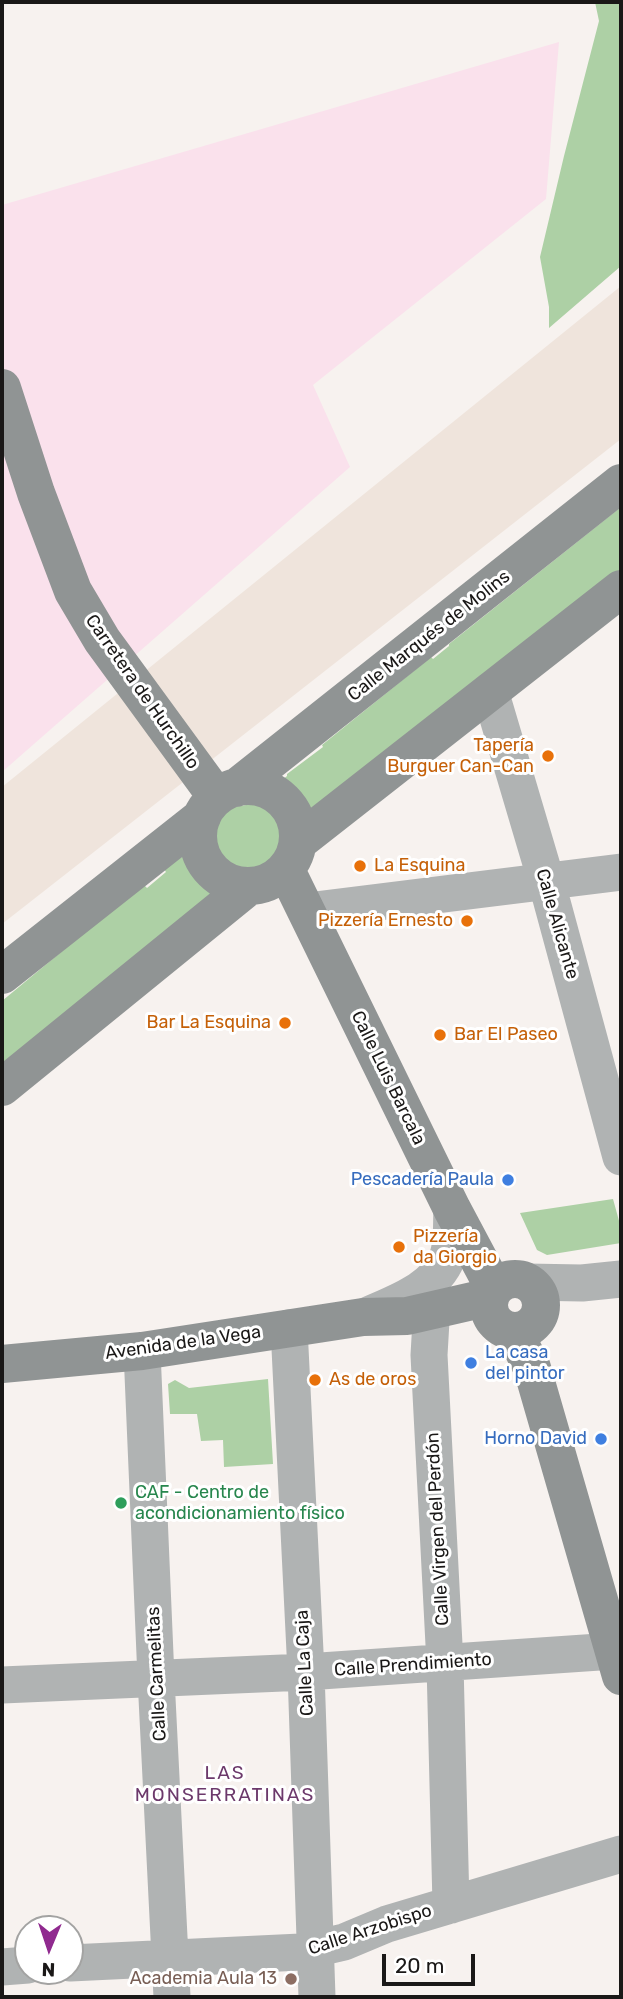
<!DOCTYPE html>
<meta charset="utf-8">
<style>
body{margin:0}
#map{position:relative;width:623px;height:1999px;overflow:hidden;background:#f7f2ef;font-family:Rubik,sans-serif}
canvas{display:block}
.frame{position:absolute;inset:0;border:4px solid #1a1817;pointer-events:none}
.north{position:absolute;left:14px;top:1915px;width:70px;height:70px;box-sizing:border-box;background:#fff;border:2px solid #a3a3a2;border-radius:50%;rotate:182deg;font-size:19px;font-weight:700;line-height:28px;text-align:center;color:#1a1817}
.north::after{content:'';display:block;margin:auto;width:24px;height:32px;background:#902a8f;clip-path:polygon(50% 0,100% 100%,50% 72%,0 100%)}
.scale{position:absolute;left:382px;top:1954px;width:93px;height:32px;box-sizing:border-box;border:4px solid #1a1817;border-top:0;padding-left:9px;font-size:21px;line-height:24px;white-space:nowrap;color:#1a1817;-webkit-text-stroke:5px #fff;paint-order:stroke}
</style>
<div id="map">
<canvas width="623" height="1999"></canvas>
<div class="frame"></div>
<div class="north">N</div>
<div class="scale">20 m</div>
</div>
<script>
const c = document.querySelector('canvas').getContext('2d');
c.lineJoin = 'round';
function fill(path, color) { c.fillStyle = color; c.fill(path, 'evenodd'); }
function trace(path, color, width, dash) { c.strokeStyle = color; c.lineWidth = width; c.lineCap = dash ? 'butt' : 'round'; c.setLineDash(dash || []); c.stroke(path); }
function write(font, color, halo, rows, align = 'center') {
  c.font = font + ' Rubik,sans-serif'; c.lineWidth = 6; c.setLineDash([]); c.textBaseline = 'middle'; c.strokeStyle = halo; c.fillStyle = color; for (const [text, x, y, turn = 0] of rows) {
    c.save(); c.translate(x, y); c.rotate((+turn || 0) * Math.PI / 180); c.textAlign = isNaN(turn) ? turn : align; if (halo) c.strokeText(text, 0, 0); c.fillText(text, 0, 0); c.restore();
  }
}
const built = new Path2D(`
 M621,286V439L2,924V787Z`);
const industrial = new Path2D(`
 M559,42L546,199L313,385L350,467L2,772V205Z`);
const green = new Path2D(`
 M595,2H621V266L549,328V307L540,257L564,156L599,21Z
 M621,507V573L280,846C275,860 265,866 251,869L2,1070V1001L143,884L147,888L166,872L163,868L183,855L184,858L216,833L218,824L224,815L233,807L253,804L287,776V774L323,747L322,745L431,657L433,659L449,646V644Z
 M613,1199L621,1228V1243L547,1255L537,1250L520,1213Z
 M268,1379L273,1464L224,1467L223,1440L201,1441L197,1414H170L168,1384L175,1380L189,1388Z`);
const street = new Path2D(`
 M490,691L546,880L621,1157
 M307,911L621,872
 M527,1282L582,1283L621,1279
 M364,1317C394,1303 434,1291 447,1258C453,1244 451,1224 452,1209
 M431,1321L429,1355L445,1664L451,1905
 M289,1328L306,1672L317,1997
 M142,1351L156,1678L172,1997
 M2,1685L306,1672L614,1651
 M70,1963L301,1952L344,1942L387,1924L621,1854
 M2,1967L28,1965`);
const secondary = new Path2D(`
 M2,388L36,493L73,591L102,640L216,796
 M198 836a50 50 0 1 1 100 0a50 50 0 1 1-100 0Z
 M236,788L621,483
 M298,842L621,589
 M286,870L452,1209L494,1288
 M2,975L202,817
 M2,1087L248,887
 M489 1305a26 26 0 1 1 52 0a26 26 0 1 1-52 0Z
 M514,1332L532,1368L621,1676
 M2,1364L142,1351L363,1317L407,1316L490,1297`);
const markers = [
 [548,756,7,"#e8710a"],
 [360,866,7,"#e8710a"],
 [467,921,7,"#e8710a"],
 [285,1023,7,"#e8710a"],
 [440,1035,7,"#e8710a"],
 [508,1180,7,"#3f7fe0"],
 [399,1247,7,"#e8710a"],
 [471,1363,7,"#3f7fe0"],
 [315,1380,7,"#e8710a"],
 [601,1439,7,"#3f7fe0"],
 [121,1503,7,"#2e9e5b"],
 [291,1979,7,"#8d6e63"]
];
const streetNames = [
 ["Calle Marqués de Molins",429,636,-38],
 ["Carretera de Hurchillo",142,692,55],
 ["Calle Alicante",557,924,74],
 ["Calle Luis Barcala",388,1078,64],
 ["Avenida de la Vega",183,1343,-8],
 ["Calle Virgen del Perdón",438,1529,-93],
 ["Calle La Caja",305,1663,-93],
 ["Calle Prendimiento",413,1665,-4],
 ["Calle Carmelitas",157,1674,-93],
 ["Calle Arzobispo",370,1930,-18]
];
const foodNames = [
 ["Tapería",534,746,"right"],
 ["Burguer Can-Can",534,767,"right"],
 ["La Esquina",374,866],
 ["Pizzería Ernesto",453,921,"right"],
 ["Bar La Esquina",271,1023,"right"],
 ["Bar El Paseo",454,1035],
 ["Pizzería",413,1237],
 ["da Giorgio",413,1258],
 ["As de oros",329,1380]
];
const shopNames = [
 ["Pescadería Paula",494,1180],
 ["La casa",485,1353,"left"],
 ["del pintor",485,1374,"left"],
 ["Horno David",587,1439]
];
const leisureNames = [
 ["CAF - Centro de",135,1493],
 ["acondicionamiento físico",135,1514]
];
const educationNames = [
 ["Academia Aula 13",277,1979]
];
const neighbourhoodNames = [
 ["LAS",225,1774],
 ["MONSERRATINAS",225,1796]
];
fill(built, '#efe4dc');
fill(industrial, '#fae1ec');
fill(green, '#add0a5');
trace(street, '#b0b3b3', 37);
trace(secondary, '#909494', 38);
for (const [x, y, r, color] of markers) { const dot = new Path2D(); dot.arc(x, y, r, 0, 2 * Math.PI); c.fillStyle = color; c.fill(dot); trace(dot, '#fff', 2.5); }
write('18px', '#1a1817', '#fff', streetNames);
write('18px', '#c56008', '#fff', foodNames, 'left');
write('18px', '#366cbe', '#fff', shopNames, 'right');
write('18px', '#27864d', '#fff', leisureNames, 'left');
write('18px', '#785e54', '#fff', educationNames, 'right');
c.letterSpacing = '2px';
write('19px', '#6c396b', '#fff', neighbourhoodNames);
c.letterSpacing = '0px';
</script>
